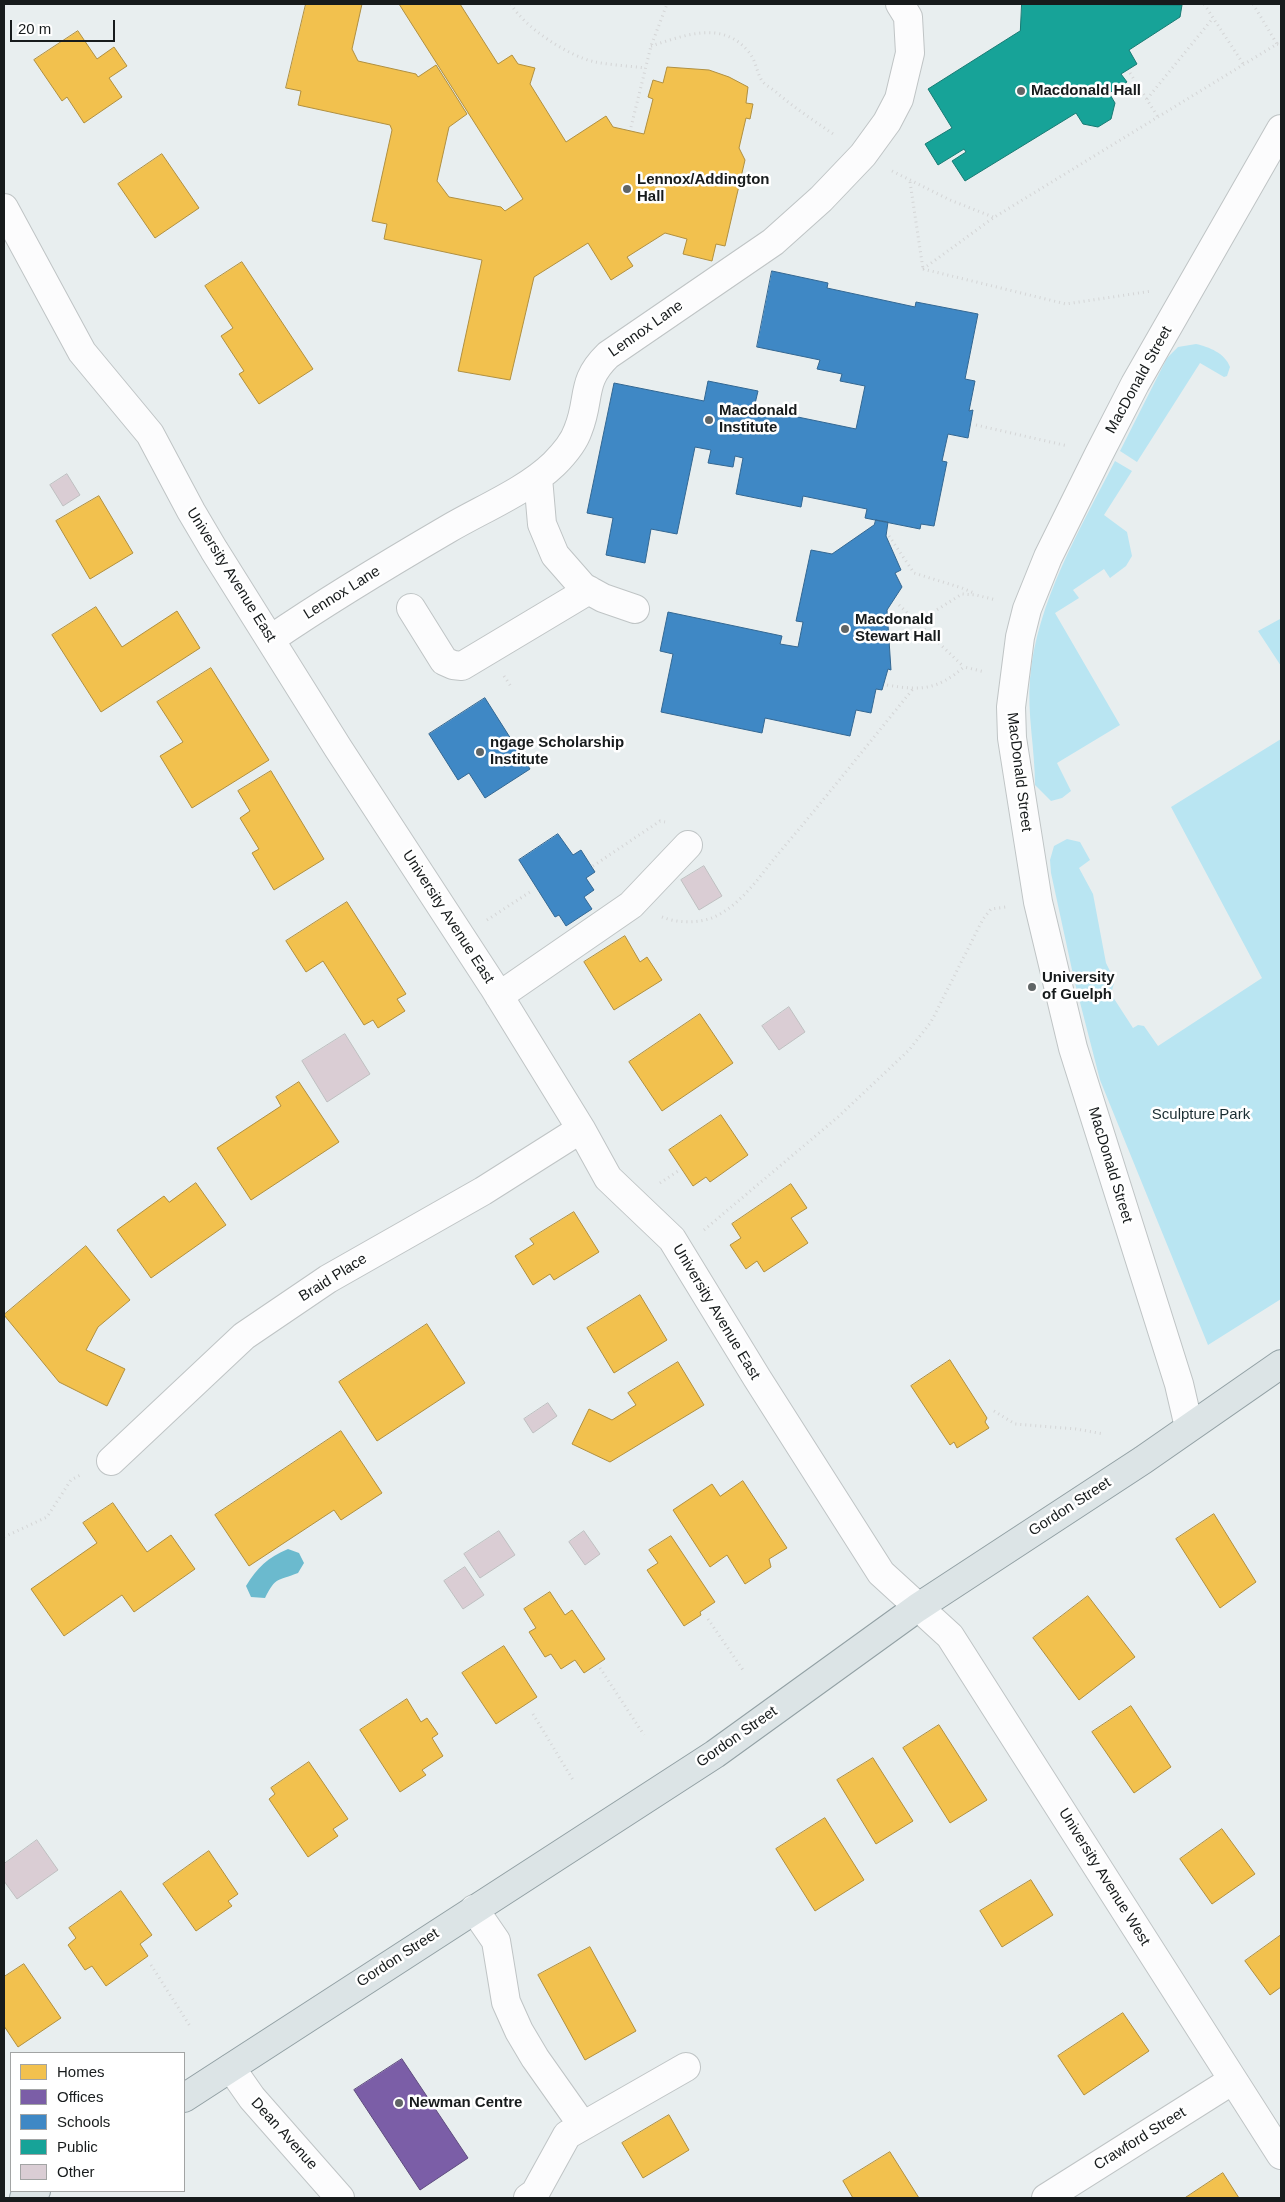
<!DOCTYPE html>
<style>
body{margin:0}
#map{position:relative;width:1285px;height:2202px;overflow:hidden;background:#e8eeef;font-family:Arial,sans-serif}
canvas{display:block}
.frame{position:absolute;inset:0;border:5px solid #171b1c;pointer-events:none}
.legend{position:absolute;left:10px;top:2052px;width:175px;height:140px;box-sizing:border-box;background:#fff;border:1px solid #a2a4a4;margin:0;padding:6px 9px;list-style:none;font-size:15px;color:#171b1c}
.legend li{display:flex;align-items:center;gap:10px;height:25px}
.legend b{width:25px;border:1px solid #a2a4a4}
.scale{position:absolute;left:10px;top:20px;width:105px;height:22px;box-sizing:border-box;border:2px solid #171b1c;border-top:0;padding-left:6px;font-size:15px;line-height:18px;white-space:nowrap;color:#171b1c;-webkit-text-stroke:4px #fff;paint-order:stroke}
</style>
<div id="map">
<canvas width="1285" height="2202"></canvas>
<div class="frame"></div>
<ul class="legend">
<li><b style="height:14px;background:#f2c14e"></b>Homes</li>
<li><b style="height:14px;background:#7b5ea7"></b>Offices</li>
<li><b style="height:14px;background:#3f88c5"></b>Schools</li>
<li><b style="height:14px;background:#17a398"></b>Public</li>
<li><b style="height:14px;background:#dacdd4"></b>Other</li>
</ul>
<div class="scale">20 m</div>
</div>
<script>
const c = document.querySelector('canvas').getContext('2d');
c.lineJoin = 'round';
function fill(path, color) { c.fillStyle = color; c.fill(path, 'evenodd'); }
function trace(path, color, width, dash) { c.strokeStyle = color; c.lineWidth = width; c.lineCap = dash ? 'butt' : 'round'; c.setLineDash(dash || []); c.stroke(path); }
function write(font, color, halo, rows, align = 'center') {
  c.font = font + ' Arial,sans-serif'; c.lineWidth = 5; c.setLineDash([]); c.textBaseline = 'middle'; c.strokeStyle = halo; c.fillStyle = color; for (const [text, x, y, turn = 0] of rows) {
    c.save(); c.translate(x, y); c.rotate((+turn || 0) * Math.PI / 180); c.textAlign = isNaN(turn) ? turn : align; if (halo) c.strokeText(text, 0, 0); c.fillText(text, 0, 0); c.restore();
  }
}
const green = new Path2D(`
 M1196,344C1209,347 1225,353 1230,367L1227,376L1224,377L1200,363L1137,462L1120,451L1167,358L1178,347Z
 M1115,461L1132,471L1104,515L1127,532L1132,556L1126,566L1110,578L1104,569L1073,590L1079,598L1055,613L1120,725L1057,763L1071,791L1062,798L1051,801L1035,785C1035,749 1027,714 1030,679C1036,603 1081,527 1115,461Z
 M1280,619L1281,621V666L1258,631Z
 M1281,739V1299L1208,1345L1100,1080L1074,979L1051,873L1050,860L1054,846L1067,839L1080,842L1090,860L1079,868L1093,894L1106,963L1112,975L1114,983L1111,994L1133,1028L1138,1025L1144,1026L1158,1046L1262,978L1171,807Z`);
const water = new Path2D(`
 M288,1549L299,1553L304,1563L298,1573C278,1581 276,1576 265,1598L251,1597L246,1586C257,1568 268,1557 288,1549Z`);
const homes = new Path2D(`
 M306,4H362L352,49L358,61L416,74L418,77L436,65L467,114L449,127L437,181L449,197L501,207L505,211L523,199L399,4H460L498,64L512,55L518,64L535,68L530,84L566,142L606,116L613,127L644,134L653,99L648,97L653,80L663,83L667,67L709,70L729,77L748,87L746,103L753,104L750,119L746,118L739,148L745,160L725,246L716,244L712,261L683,254L687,239L665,233L627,257L633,266L611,280L588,243L534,277L510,380L458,371L482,260L384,239L387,224L372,221L392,130L390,125L298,105L301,91L286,88Z
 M78,31L97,59L114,47L127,66L109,78L122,97L84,123L67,97L62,101L34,60Z
 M162,154L199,208L155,238L118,184Z
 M242,262L313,369L259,404L239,374L244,371L221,336L233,328L205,286Z
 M99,496L133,553L90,579L56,521Z
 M96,607L122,647L177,611L200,648L101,712L52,635Z
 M211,668L269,760L192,808L160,756L183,742L157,702Z
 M271,771L324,859L274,890L252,853L259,849L240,818L250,811L238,791Z
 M347,902L406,994L397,999L405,1011L378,1028L373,1020L364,1025L323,961L306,972L286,941Z
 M625,936L640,962L647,957L662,980L614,1010L584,962Z
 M700,1014L733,1063L662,1111L629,1062Z
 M299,1082L339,1142L251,1200L217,1148L281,1106L276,1097Z
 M721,1115L748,1155L710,1182L706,1177L693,1186L669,1150Z
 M196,1183L226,1225L151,1278L117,1230L164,1196L169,1202Z
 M791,1184L807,1208L791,1218L808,1243L764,1272L757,1261L746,1269L730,1245L741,1238L732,1224Z
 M574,1212L599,1252L554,1280L550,1274L533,1285L515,1256L534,1244L530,1239Z
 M86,1246L130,1300L98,1327L86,1350L125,1369L107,1406L59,1382L4,1315Z
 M640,1295L667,1340L614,1373L587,1328Z
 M427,1324L465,1383L377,1441L339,1382Z
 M950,1360L987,1418L985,1422L989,1428L957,1448L954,1442L950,1445L911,1386Z
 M678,1362L704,1405L610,1462L572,1444L589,1409L612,1420L636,1405L628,1393Z
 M341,1431L382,1493L341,1520L334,1510L249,1566L215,1515Z
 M743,1481L787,1548L769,1559L771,1567L745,1584L727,1555L710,1567L673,1510L712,1484L720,1496Z
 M113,1503L147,1552L171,1535L195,1569L134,1612L122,1595L64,1636L31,1589L97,1543L83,1523Z
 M1214,1514L1256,1582L1220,1608L1176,1539Z
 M671,1536L715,1602L700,1612L701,1615L684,1626L647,1570L658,1563L649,1550Z
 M550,1592L565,1615L572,1610L605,1659L584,1673L575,1660L561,1669L551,1654L545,1657L529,1632L536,1628L524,1609Z
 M1088,1596L1135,1657L1079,1700L1033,1638Z
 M504,1646L537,1697L496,1724L462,1673Z
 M407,1699L421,1722L427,1718L438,1734L432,1738L443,1756L422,1770L426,1775L400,1792L360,1730Z
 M1131,1706L1171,1767L1134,1793L1092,1732Z
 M939,1725L987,1800L950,1823L903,1748Z
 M873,1758L913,1821L876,1844L837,1780Z
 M309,1762L348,1819L333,1829L338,1836L308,1857L269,1799L275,1794L271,1788Z
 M825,1818L864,1880L815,1911L776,1849Z
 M1222,1829L1255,1874L1212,1904L1180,1859Z
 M209,1851L238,1894L228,1901L232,1906L196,1931L163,1884Z
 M1031,1880L1053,1915L1002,1947L980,1911Z
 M121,1891L152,1935L140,1944L148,1956L106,1986L92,1966L85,1970L68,1945L76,1938L69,1928Z
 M1281,1935V1987L1270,1995L1245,1961Z
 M590,1947L636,2031L585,2060L538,1975Z
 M24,1964L61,2018L18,2047L4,2026V1977Z
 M1123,2013L1149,2051L1084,2095L1058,2056Z
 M669,2115L689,2150L643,2178L622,2143Z
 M890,2152L919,2198H853L843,2181Z
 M1223,2173L1239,2198H1185Z`);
const offices = new Path2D(`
 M402,2059L468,2158L420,2190L354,2090Z`);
const schools = new Path2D(`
 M772,271L828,283L827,288L915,307L916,302L978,314L965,379L975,381L969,411L973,410L968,438L948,434L942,461L947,462L934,526L921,524L920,529L865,518L867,509L803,496L801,507L736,494L743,458L735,456L733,467L708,463L711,450L695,447L677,534L651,529L645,563L606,555L613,518L587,513L614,383L704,401L708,381L758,391L754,408L856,429L865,386L840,381L842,374L817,369L820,360L757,347Z
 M876,520L888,522L886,536L901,570L895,573L902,587L887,610L891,670L888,669L882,690L876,689L871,713L856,710L850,736L765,718L762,733L661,712L673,654L660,651L668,612L782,636L780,644L798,647L803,622L796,621L811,550L832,554L874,525Z
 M485,698L530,769L485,798L469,773L458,780L429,734Z
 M558,834L573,855L581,850L595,872L586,878L594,890L584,897L592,909L566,926L559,915L555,917L519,860Z`);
const public = new Path2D(`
 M1022,4L1182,5L1180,17L1129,50L1137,64L1121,74L1127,82L1109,93L1115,103L1111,119L1098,127L1083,124L1076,113L965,181L952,161L966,152L964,149L938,165L925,144L952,128L928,89L1020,31Z`);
const building = new Path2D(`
 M67,474L80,495L63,506L50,485Z
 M704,866L722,896L699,910L681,880Z
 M789,1007L805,1032L779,1050L762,1026Z
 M345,1034L370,1074L327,1102L302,1061Z
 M548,1403L557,1416L533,1433L524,1419Z
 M499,1531L515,1555L480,1578L464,1554Z
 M584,1531L600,1554L585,1565L569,1542Z
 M465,1567L484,1595L463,1609L444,1581Z
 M37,1840L58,1870L17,1899L4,1881V1864Z`);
const path = new Path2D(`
 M511,4C524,27 568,56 595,62C611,65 629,66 645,68
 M1204,4L1244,65
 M1253,4L1277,44
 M651,46C683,36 721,20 747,50C756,59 756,71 762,81C765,85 773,89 777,93C796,109 816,122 836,136
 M1130,73L1158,117
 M1147,99L1213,18
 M631,127L651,46L667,4
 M892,171L950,200L993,217
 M910,182L923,269
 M923,269L993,218L1277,44L1281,45
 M923,269L1066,304L1152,291
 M976,425L1068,446
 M889,536L914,573L962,588L974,593
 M899,605L964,667
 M916,623L962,594L976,595L996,600
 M504,676L512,688
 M887,685C921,691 937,690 964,667L985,672
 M593,866L660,821L665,822
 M662,917C677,923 698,924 714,917C741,905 760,876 778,854C824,800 868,744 913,689
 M487,920L533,890
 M660,1183L678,1171
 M704,1230L838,1117L909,1050L931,1022L983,919L991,909L1006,907
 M994,1411L1015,1424L1076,1429L1104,1434
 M4,1537L47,1517L71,1480L82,1474
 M708,1619L743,1670
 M600,1668L644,1735
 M533,1714L573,1780
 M151,1965L190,2026`);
const minor = new Path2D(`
 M4,208L82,352L150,434L191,511L214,550L338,748L493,986L581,1129L608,1178L672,1239L757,1378L881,1573L950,1636L1281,2155
 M538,478L542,524L555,555L583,587L603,598L635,609
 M411,608L444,661L453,665L462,666L589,590
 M271,639C328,600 388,564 448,529C482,509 526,491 554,464C563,455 574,442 578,430C591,398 580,382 608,355L773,242L821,199L863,155L887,122L899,99L910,53L908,17L900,4
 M499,996L631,905L688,845
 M1189,1427L1179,1384L1073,1048L1038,902L1012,738L1011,707L1020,637L1027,609L1048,557L1099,454L1135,384L1281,129
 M111,1461L244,1336L328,1279L483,1191L581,1129
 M474,1909L496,1941L506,2002L519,2031L535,2058L583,2126
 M231,2068L252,2098L340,2198
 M528,2198L535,2193L567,2135L686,2067
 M1046,2198L1233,2080`);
const major = new Path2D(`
 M184,2098L715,1754L917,1608L1143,1460L1281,1364
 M24,2198L36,2191`);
const markers = [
 [1021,91,5,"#606566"],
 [627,189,5,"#606566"],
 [709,420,5,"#606566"],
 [845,629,5,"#606566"],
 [480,752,5,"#606566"],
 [1032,987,5,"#606566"],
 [399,2103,5,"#606566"]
];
const poiNames = [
 ["Macdonald Hall",1031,91],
 ["Lennox/Addington",637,180],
 ["Hall",637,197],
 ["Macdonald",719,411],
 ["Institute",719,428],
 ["Macdonald",855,620],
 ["Stewart Hall",855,637],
 ["ngage Scholarship",490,743],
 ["Institute",490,760],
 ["University",1042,978],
 ["of Guelph",1042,995],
 ["Newman Centre",409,2103]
];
const streetNames = [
 ["Lennox Lane",646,329,-35],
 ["MacDonald Street",1139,380,-61],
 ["University Avenue East",231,575,58],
 ["Lennox Lane",342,593,-32],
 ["MacDonald Street",1019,772,83],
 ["University Avenue East",448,917,57],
 ["MacDonald Street",1110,1165,73],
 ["Braid Place",333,1278,-32],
 ["University Avenue East",716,1312,59],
 ["Gordon Street",1070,1507,-33],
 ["Gordon Street",737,1737,-35],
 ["University Avenue West",1104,1877,58],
 ["Gordon Street",398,1958,-33],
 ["Dean Avenue",284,2134,48],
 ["Crawford Street",1140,2139,-32]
];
const parkNames = [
 ["Sculpture Park",1201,1115]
];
fill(green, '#b9e5f2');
fill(water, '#6bbace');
fill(homes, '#f2c14e');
trace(homes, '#b08f3f', 1);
fill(offices, '#7b5ea7');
trace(offices, '#5d4a7d', 1);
fill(schools, '#3f88c5');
trace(schools, '#336792', 1);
fill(public, '#17a398');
trace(public, '#177a73', 1);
fill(building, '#dacdd4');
trace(building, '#bebfc0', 1);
trace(minor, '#bfc4c5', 30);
trace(major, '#92a0a4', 30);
trace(path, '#d4d5d6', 3, [1, 4]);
trace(minor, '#fcfcfd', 28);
trace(major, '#dce4e6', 28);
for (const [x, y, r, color] of markers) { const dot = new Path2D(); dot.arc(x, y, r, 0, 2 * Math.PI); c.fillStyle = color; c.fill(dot); trace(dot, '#fff', 2); }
write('bold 15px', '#171b1c', '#fff', poiNames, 'left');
write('15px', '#171b1c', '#fff', streetNames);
write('15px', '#1a2d32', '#fff', parkNames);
</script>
